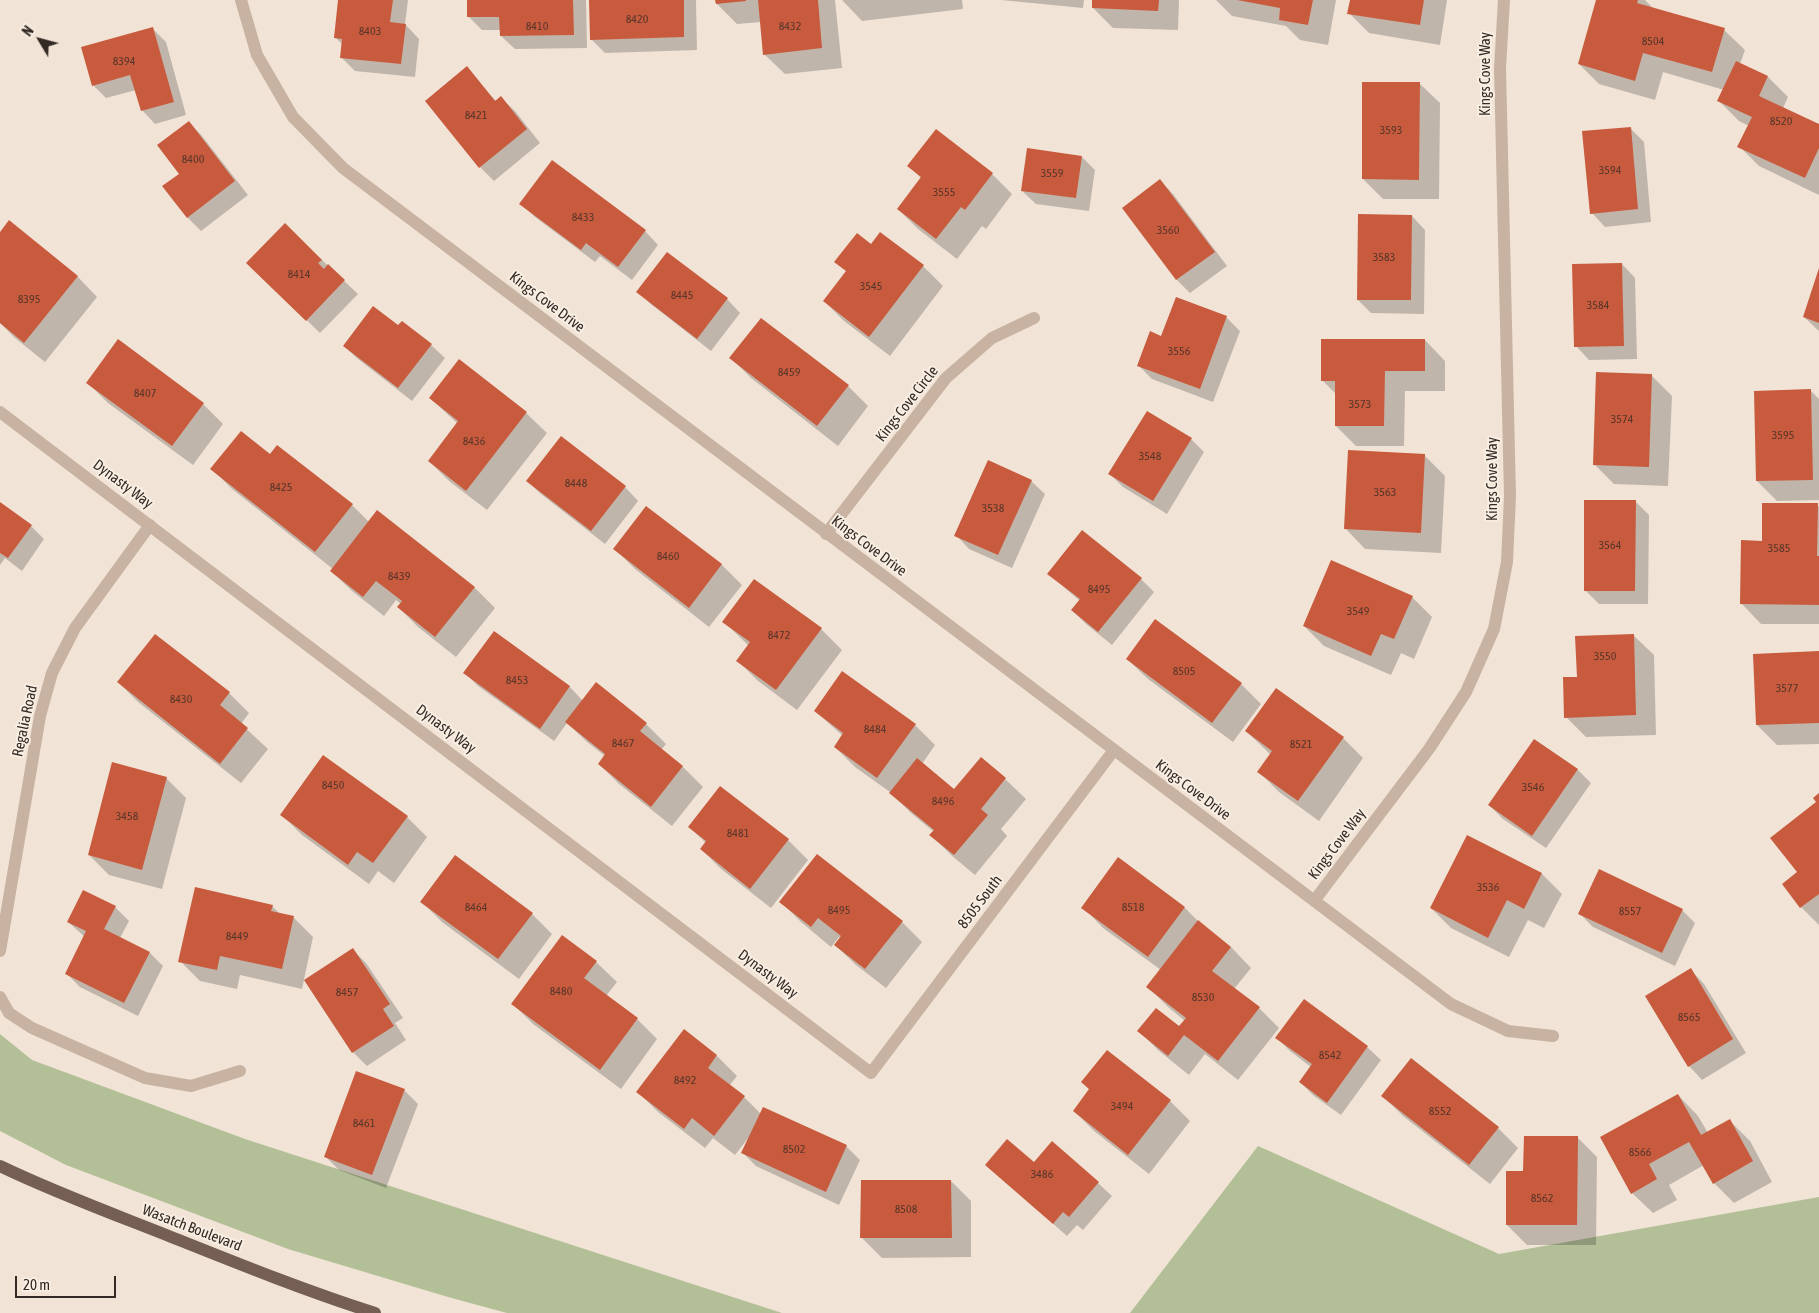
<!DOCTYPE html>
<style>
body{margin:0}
#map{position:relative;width:1819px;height:1313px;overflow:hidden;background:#f1e3d6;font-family:"Asap Condensed",sans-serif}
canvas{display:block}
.north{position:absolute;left:15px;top:15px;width:50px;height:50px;-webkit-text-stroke:4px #f9eee2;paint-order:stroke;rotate:307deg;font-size:14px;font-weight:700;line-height:20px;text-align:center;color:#332925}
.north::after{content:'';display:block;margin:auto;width:18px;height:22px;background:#332925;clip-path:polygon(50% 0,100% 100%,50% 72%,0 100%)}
.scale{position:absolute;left:15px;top:1276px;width:101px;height:22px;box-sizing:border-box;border:2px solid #332925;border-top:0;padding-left:6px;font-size:15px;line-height:18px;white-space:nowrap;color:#332925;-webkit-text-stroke:4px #f9eee2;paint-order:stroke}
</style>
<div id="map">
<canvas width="1819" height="1313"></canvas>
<div class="north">N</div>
<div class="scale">20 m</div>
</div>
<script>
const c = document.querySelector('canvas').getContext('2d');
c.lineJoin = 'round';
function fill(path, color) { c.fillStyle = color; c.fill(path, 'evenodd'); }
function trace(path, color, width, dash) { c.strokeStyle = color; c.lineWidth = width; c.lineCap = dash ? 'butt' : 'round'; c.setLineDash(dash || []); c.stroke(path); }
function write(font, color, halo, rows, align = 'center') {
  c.font = font + ' "Asap Condensed",sans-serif'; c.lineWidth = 4; c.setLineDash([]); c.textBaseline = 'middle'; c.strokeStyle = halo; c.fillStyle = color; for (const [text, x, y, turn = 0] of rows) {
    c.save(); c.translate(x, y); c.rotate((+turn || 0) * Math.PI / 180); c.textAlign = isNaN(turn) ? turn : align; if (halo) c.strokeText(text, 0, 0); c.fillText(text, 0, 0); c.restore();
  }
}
const green = new Path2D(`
 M0,1034L32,1060L245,1139L782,1313H507L448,1297L288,1249L66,1165L0,1131Z
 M1258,1146L1499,1254L1819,1197V1313H1130Z`);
const shadow = new Path2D(`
 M339,0H408L405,24L419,39L415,77L355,71L341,57L343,45L335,37Z
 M468,0H586L587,48L515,49L501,36V30H482L469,17Z
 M590,0H696L697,50L605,53L591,39Z
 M717,0H835L842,68L785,74L764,54L761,22L737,24L717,4Z
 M842,0H962L963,9L862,21Z
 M1001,0H1084L1083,8Z
 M1093,0H1179L1178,30L1113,28L1093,8Z
 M1216,0H1336L1328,45L1300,40L1286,26L1232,16Z
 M1351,0H1447L1440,45L1369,33L1349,13Z
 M1597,0H1645L1654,9L1724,30L1745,50L1740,64L1768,77L1788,97L1783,108L1819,125V195L1759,166L1739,146L1749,126L1739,121L1719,101L1724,90L1663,72L1655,100L1599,84L1579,64Z
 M152,28L166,42L186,115L155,124L142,110L136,90L106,98L93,85Z
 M467,68L496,101L501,98L515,111L540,143L494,181L480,167L427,101Z
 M1419,83L1440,103L1439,199H1383L1363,179Z
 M189,122L202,136L248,195L201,231L187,217L180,174Z
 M1630,128L1644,142L1651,222L1605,227L1592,213Z
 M936,131L992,174L1012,194L986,229L982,226L957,259L918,229L898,209L922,179L909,166Z
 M1082,157L1095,170L1089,211L1036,204L1022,191Z
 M1160,180L1173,194L1227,266L1190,293L1177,280L1123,208Z
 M521,204L645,231L658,245L632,280L600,256L595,262L535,217Z
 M1412,216L1425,230L1424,314L1371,313L1358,300Z
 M285,225L358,294L320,333L261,276Z
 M0,234L77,276L97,297L45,362L15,338L0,323Z
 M871,246L923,266L943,286L890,356L844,321L824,301L847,272L836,262Z
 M668,254L727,299L740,313L711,351L652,305L638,292Z
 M1622,264L1635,278L1637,359L1589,360L1576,346Z
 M1819,271V331L1804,317Z
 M1177,299L1227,318L1240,331L1213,402L1152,379L1138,365L1162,337Z
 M399,327L431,345L445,358L412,401L358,359L344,346Z
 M1425,340L1445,361V391H1405L1404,446H1356L1336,426V394L1323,381Z
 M731,358L848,386L868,406L838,446L751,378Z
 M1652,376L1672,396L1668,486L1614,484L1594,464Z
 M88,383L203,404L223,424L193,465L108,403Z
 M1810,390L1819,399V500L1777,501L1757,481Z
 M430,398L526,413L547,433L487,510L449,481L429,461L458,424Z
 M1191,439L1204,452L1167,514L1123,487L1110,474Z
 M1425,456L1445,476L1441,553L1365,549L1345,528Z
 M212,469L352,505L369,522L378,512L475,588L495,608L456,657L418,627L398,607L401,604L396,600L384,616L352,591L331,571L333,569L232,489Z
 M527,481L625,487L638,501L605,544L541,494Z
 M1031,481L1045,494L1012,568L969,549L956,535Z
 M1635,501L1649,515L1648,604H1599L1585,590Z
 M0,503L31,526L44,539L22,571L5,558L0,565Z
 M1817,505L1819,507V624H1761L1741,603L1763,542Z
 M646,507L722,565L742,585L709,627L635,569L615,549Z
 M1049,574L1141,579L1154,592L1112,645L1086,624L1072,610L1080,601Z
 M754,581L821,629L842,650L797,710L758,681L738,661L749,646L724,622Z
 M1412,597L1432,617L1414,659L1401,653L1391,675L1324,646L1304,626Z
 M494,632L570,687L583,701L646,724L666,744L661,750L683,767L703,787L672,826L619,784L599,764L605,756L587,742L567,723L554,741L478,686L465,673Z
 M1633,635L1654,655L1656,735L1586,737L1566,717L1578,679Z
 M155,636L229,693L249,713L241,724L268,749L241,783L138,702L118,682Z
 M1819,652V744L1777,745L1757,725Z
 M1127,659L1241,684L1261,704L1233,742L1148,679Z
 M843,673L915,725L935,745L922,764L954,791L981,759L1005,779L1026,799L1001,829L1007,836L975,875L951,855L931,835L934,832L911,813L890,792L855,767L835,747L843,736L815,711Z
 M1276,690L1343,738L1363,758L1319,821L1279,792L1259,772L1271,755L1246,731Z
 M1535,740L1578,770L1591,783L1546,848L1503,819L1489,805Z
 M324,757L407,817L427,837L394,883L378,871L369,884L302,835L281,814Z
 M166,778L186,798L162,889L109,875L89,855Z
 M1819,794V925L1801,907L1783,884L1798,872Z
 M689,827L788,840L808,860L771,908L721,869L701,849L706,843Z
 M1118,859L1185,908L1200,923L1231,947L1251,968L1234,989L1259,1008L1279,1028L1238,1080L1205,1054L1189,1075L1159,1051L1139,1031L1179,1028L1185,1021L1168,1007L1148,987L1161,970L1103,928L1083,907Z
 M1542,874L1562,894L1544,928L1528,920L1509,957L1451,928L1431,908Z
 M422,902L532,914L552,934L519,979L442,922Z
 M781,902L902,922L922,942L886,988L856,965L835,945L841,939L839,937L831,947L801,922Z
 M272,906L280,914L293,917L313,937L302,989L240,975L237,989L200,981L180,961Z
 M115,907L129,921L120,938L150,953L163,966L138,1016L80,987L66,973L85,937L68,922Z
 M1682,910L1695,923L1675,966L1593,927L1580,914Z
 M352,949L366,963L403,1018L395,1023L406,1040L367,1066L353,1052L306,981Z
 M596,962L617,982L606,996L637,1019L657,1039L621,1089L533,1024L513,1004Z
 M1691,970L1704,984L1746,1053L1702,1080L1689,1066Z
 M1304,1001L1367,1047L1381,1060L1341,1115L1314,1096L1300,1082L1311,1067L1290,1051L1277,1038Z
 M684,1031L717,1056L737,1076L729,1086L744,1097L761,1114L846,1146L860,1160L839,1205L756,1166L743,1153L749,1137L735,1155L713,1138L705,1148L658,1112L638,1092Z
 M1107,1051L1170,1101L1190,1121L1149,1174L1094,1131L1074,1111L1090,1090L1082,1082Z
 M404,1090L418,1104L386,1188L339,1170L325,1156Z
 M1678,1095L1698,1116L1708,1133L1730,1121L1750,1141L1772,1182L1734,1203L1714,1183L1704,1165L1669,1185L1677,1200L1653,1213L1632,1193Z
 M1383,1096L1498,1128L1518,1148L1490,1184L1403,1116Z
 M1577,1137L1597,1157L1596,1245H1527L1507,1225L1525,1173Z
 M1034,1163L1098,1183L1112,1196L1083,1230L1077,1225L1067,1236L986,1165Z
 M951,1181L971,1201V1257L882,1258L862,1238Z`);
const building = new Path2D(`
 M338,0H393L390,22L406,24L401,64L340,58L342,39L334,38Z
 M467,0H573L574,35L500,36L499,17H467Z
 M589,0H684V37L590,40Z
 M715,0H746V1L716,4Z
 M758,0H818L822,48L763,55Z
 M1092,0H1159L1158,11L1092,8Z
 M1237,0H1313L1308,25L1279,20L1280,8Z
 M1350,0H1424L1420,25L1347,14Z
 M1596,0H1638L1637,3L1725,28L1712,72L1643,53L1635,81L1578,64Z
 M153,27L174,102L141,111L130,75L92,86L81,47Z
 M1736,61L1768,76L1759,96L1819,124V148L1805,178L1737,147L1752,117L1717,101Z
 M467,66L495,101L501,96L527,129L479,168L425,101Z
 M1362,82H1420L1419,180L1362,179Z
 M189,121L235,181L187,218L162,186L179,174L157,145Z
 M1631,127L1638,209L1590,214L1582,131Z
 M936,129L993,173L965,210L961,207L936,239L897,209L921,177L907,166Z
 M1027,148L1082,156L1076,198L1021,191Z
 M552,160L646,230L618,267L586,243L581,250L519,204Z
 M1160,179L1215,252L1176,280L1122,208Z
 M1358,214L1412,215L1411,300H1357Z
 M9,220L78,276L24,343L0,323V232Z
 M285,223L322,260L318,263L324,269L328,264L345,280L306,321L246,263Z
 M880,232L924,265L869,337L823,301L846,271L834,262L857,233L871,244Z
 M667,252L728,298L697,339L636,292Z
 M1622,263L1624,346L1574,347L1572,264Z
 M1819,268V323L1803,317Z
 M1176,297L1227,316L1200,389L1137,366L1150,331L1161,336Z
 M373,306L398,325L402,321L432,344L398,388L343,346Z
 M761,318L849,385L817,426L729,358Z
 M118,339L204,403L172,446L86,383Z
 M1321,339H1425V371H1385L1384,426H1335V381H1321Z
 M459,359L527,412L466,491L428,461L458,421L429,398Z
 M1596,372L1652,374L1649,467L1593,465Z
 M1811,389L1813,480L1756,481L1754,391Z
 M1147,411L1192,438L1153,501L1108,474Z
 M241,431L270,454L277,445L353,504L315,552L210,469Z
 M561,436L626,486L591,531L526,481Z
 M1348,450L1425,454L1421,533L1344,529Z
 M988,460L1032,480L998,555L954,536Z
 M1584,500H1636L1635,591H1584Z
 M0,502L32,525L8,558L0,553Z
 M1762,503H1818L1817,556H1819V605L1740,604L1741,540L1762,541Z
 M646,506L722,564L689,608L613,549Z
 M377,510L475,587L435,637L397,607L402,601L376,581L363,597L330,571Z
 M1082,530L1142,578L1098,632L1071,610L1080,599L1047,574Z
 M1331,560L1413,596L1394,639L1381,634L1371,656L1303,626Z
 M754,579L822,628L776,690L736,661L750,642L722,622Z
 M1155,619L1242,683L1212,723L1126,659Z
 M494,631L570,686L540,729L463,673Z
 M155,634L230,692L220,705L248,728L220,764L117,682Z
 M1634,634L1636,715L1564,718L1563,677H1577L1575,636Z
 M1819,651V723L1756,725L1753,654Z
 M842,671L916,724L877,778L834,747L843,733L814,711Z
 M596,682L647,723L640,731L683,766L651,807L598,764L605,754L565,722Z
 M1276,688L1344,737L1298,801L1257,772L1272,751L1245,731Z
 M1534,739L1578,769L1532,836L1488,805Z
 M323,755L408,816L373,863L357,852L348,865L280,815Z
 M981,757L1006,778L981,809L988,815L954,855L929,835L934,830L889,793L917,758L954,789Z
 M112,762L167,777L142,870L88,855Z
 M720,786L789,839L750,889L700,849L706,841L688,827Z
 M1819,793V894L1800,908L1782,884L1797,872L1770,838L1816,802L1813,798Z
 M1467,835L1542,873L1524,909L1507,900L1488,938L1430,908Z
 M817,854L903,921L865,969L834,945L841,936L818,918L811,927L779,902Z
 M455,855L533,913L498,959L420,902Z
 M1118,857L1185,907L1148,957L1081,908Z
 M1599,869L1683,909L1662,953L1578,914Z
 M195,887L273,905L271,911L294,916L282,969L220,956L217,970L178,962Z
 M83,890L116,906L104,929L150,952L124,1003L65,974L86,931L67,922Z
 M1198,920L1231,947L1212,971L1260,1007L1218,1061L1184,1035L1168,1056L1137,1031L1156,1008L1179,1026L1186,1018L1146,987Z
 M562,935L597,961L584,978L638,1018L600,1070L511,1004Z
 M353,948L390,1004L383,1009L394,1026L352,1053L304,980Z
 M1691,968L1733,1039L1688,1067L1645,996Z
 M1304,999L1368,1046L1327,1103L1299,1082L1312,1064L1275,1038Z
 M684,1029L717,1055L708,1068L745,1096L714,1136L692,1118L684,1129L636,1092Z
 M1107,1050L1171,1100L1128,1155L1073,1111L1089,1089L1081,1082Z
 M1411,1058L1499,1127L1469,1165L1381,1096Z
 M356,1071L405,1089L372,1175L324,1157Z
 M1678,1094L1701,1135L1730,1119L1753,1161L1713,1184L1689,1142L1649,1164L1657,1179L1631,1194L1600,1137Z
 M763,1107L847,1145L826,1192L741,1153Z
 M1524,1136H1578L1577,1225H1506V1171H1523Z
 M1007,1139L1034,1162L1052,1141L1099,1182L1069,1217L1063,1212L1053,1224L985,1165Z
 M861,1180H951L952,1238H860Z`);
const minor = new Path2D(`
 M241,0L257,55L293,117L343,168L1451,1004L1508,1031L1553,1036
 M0,412L871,1073L1114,750
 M826,534L946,378L992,338L1034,318
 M1314,901L1429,749L1466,692L1494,629L1507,562L1510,496L1500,68L1504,0
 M0,951L40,716L52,673L75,628L150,525
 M0,997L9,1013L32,1028L145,1078L191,1086L240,1071`);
const primary = new Path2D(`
 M0,1166C58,1194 119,1216 179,1240C244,1266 309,1292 375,1313`);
const numberNames = [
 ["8420",637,19],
 ["8410",537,26],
 ["8432",790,26],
 ["8403",370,31],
 ["8504",1653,41],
 ["8394",124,61],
 ["8421",476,115],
 ["8520",1781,121],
 ["3593",1391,130],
 ["8400",193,159],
 ["3594",1610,170],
 ["3559",1052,173],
 ["3555",944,192],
 ["8433",583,217],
 ["3560",1168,230],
 ["3583",1384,257],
 ["8414",299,274],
 ["3545",871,286],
 ["8445",682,295],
 ["8395",29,299],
 ["3584",1598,305],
 ["3556",1179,351],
 ["8459",789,372],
 ["8407",145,393],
 ["3573",1360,404],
 ["3574",1622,419],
 ["3595",1783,435],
 ["8436",474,441],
 ["3548",1150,456],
 ["8448",576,483],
 ["8425",281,487],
 ["3563",1385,492],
 ["3538",993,508],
 ["3564",1610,545],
 ["3585",1779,548],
 ["8460",668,556],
 ["8439",399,576],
 ["8495",1099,589],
 ["3549",1358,611],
 ["8472",779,635],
 ["3550",1605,656],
 ["8505",1184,671],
 ["8453",517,680],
 ["3577",1787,688],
 ["8430",181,699],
 ["8484",875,729],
 ["8467",623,743],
 ["8521",1301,744],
 ["8450",333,785],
 ["3546",1533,787],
 ["8496",943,801],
 ["3458",127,816],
 ["8481",738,833],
 ["3536",1488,887],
 ["8464",476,907],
 ["8518",1133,907],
 ["8495",839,910],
 ["8557",1630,911],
 ["8449",237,936],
 ["8480",561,991],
 ["8457",347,992],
 ["8530",1203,997],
 ["8565",1689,1017],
 ["8542",1330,1055],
 ["8492",685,1080],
 ["3494",1122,1106],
 ["8552",1440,1111],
 ["8461",364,1123],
 ["8502",794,1149],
 ["8566",1640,1152],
 ["3486",1042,1174],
 ["8562",1542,1198],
 ["8508",906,1209]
];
const streetNames = [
 ["Kings Cove Way",1485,74,-90],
 ["Kings Cove Drive",547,302,37],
 ["Kings Cove Circle",907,404,-52],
 ["Kings Cove Way",1492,479,-90],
 ["Dynasty Way",123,484,37],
 ["Kings Cove Drive",869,546,37],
 ["Regalia Road",25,721,-78],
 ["Dynasty Way",446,729,37],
 ["Kings Cove Drive",1193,790,37],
 ["Kings Cove Way",1337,844,-53],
 ["8505 South",980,902,-53],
 ["Dynasty Way",768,974,37],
 ["Wasatch Boulevard",192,1228,21]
];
fill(green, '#b3bf96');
fill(shadow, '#0003');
fill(building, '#c85b3d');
trace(minor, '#c8b3a2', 12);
trace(primary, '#755f55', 12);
write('12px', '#58362b', null, numberNames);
write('15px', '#332925', '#f9eee2', streetNames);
</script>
